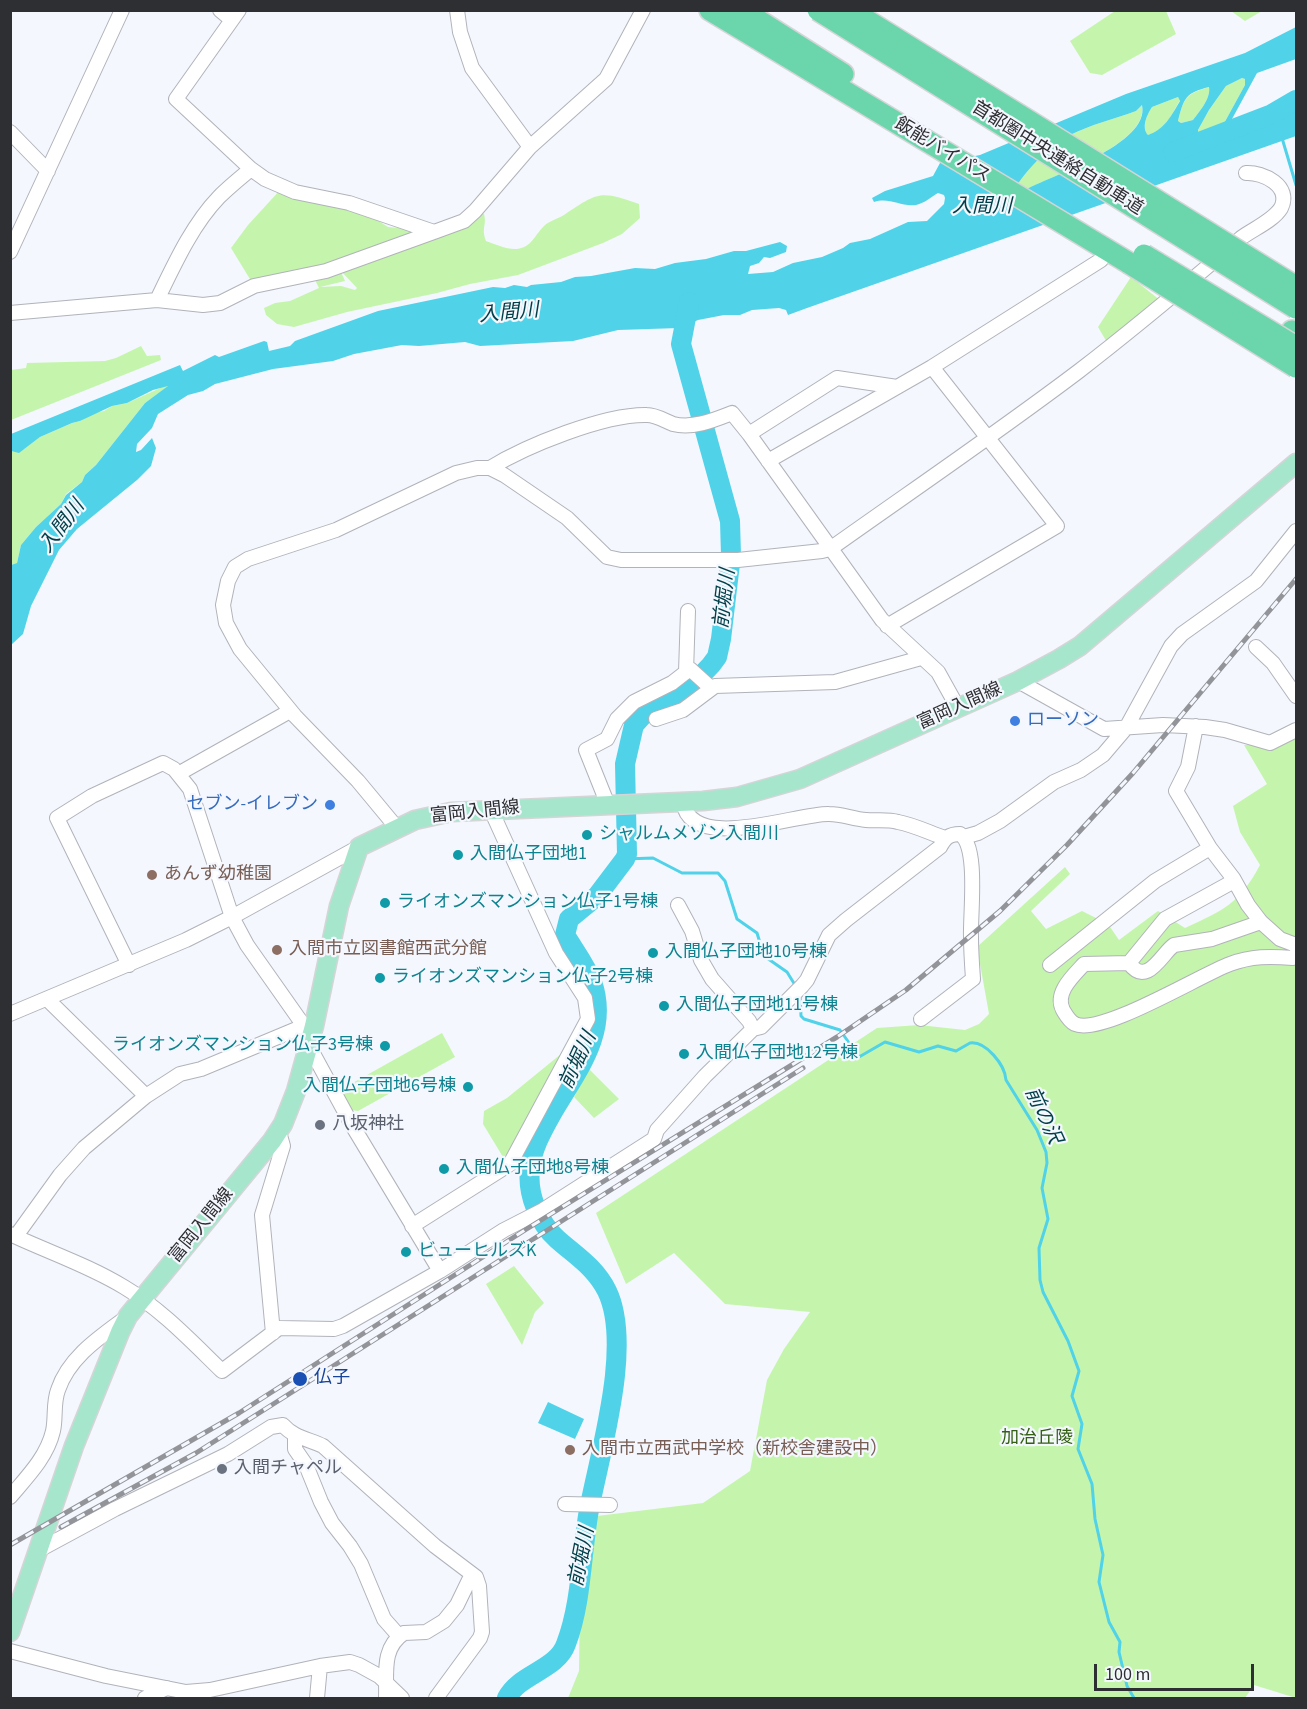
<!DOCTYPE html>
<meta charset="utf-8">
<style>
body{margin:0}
#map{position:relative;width:1307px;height:1709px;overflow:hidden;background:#f4f7fe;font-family:"Source Sans 3",sans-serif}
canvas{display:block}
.frame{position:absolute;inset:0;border:12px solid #2e2f32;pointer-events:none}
.scale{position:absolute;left:1094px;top:1664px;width:160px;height:27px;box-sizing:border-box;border:3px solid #2e2f32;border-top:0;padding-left:8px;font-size:18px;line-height:21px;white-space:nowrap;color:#2e2f32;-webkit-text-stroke:4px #f4f7fe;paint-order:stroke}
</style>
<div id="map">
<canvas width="1307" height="1709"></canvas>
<div class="frame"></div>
<div class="scale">100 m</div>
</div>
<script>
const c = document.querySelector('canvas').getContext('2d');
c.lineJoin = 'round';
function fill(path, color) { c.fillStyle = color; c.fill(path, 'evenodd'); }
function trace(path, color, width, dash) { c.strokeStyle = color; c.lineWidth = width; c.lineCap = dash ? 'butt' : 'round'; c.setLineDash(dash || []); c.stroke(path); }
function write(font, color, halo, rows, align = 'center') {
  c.font = font + ' "Source Sans 3","Noto Sans JP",sans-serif'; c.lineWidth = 4.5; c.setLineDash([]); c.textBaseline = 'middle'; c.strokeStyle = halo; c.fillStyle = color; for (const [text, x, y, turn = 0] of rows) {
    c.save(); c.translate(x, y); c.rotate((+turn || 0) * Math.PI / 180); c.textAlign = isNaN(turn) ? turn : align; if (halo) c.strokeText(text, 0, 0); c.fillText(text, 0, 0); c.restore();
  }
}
const green = new Path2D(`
 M1115,11H1166L1176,34L1102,75L1090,73L1070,41Z
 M1231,11H1262L1245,21Z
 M1242,78L1245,79V85L1216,138L1202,145L1199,143L1198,130L1209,110L1226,86Z
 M1209,87C1211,98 1200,111 1193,120L1181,123L1178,121C1184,97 1186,94 1209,87Z
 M1178,97L1180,100C1171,116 1165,130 1148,135C1141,127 1147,115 1152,107Z
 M1142,105C1150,144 1051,176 1023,191L1016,187C1027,169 1052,144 1070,135C1090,125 1114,119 1136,111Z
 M297,186L374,218L388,227L447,233L474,208L484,214C487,225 481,228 486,241C495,244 507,250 517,249C532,247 534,236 544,226C549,221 557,219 564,215C598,192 600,190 639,204L640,218L622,234L603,243L518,275L470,284L437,293L347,312L294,327L277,324L266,315L264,308L275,303L290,301L319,288L313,276L253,284L231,248L248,225L281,189ZM340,270L357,288L355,290L341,286L320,287L345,281Z
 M1131,277L1161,301L1108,344L1098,327Z
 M141,346L147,356L160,355L161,360L11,420V370L26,368L27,363L105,361L116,358Z
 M167,385L169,386L145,403L96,465L85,475L82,482L66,494L61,504L36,527L21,545L17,563L11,565V451L15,452L24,449L40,437L72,423L80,421L93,413L104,411L112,406L127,403Z
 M1296,733V1698L1254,1685L1245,1698H568L579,1671L581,1518L703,1503L750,1471L767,1380L784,1349L810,1312L725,1304L674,1253L626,1284L596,1213L877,1028L919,1025L965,1030L979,1024L989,1014L977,947L1065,867L1070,874L1031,911L1046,929L1082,911L1108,924L1119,940L1158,911L1185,928C1224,910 1239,904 1260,865L1240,832L1233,806L1267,784L1244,745H1267Z
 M442,1033L455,1057L358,1111L351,1110L340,1090Z
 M561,1054L508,1154L503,1157L483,1124L484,1111L507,1098Z
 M589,1069L619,1099L594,1118L574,1097Z
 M514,1266L544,1303L535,1312L522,1345L486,1284Z`);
const water = new Path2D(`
 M1296,27V59L1257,73L1232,119L1239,121L1260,115L1296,111V136L807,308L788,315L786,310L779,308L752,310L740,315H724L698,320L679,328L618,330L573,341L480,346L465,342L419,346L402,345L354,354L333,361L273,369L215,384L203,391L188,395L158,414L152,428L137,444L136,452L141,450L152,438L156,448L151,466L137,480L77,529L59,550L31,606L23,634L11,645V565L17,563L21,545L36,527L61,504L66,495L82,482L85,475L96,465L145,403L168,386L153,390L127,403L112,406L80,421L72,423L40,437L19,453L11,451V434L180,365L183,371L215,355L219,357L264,341L267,342L269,351L290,346L295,341L378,311L493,287L505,288L514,285L527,287L531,285L561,282L575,277L591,276L635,268L655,269L675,263L706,259L734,251H746L780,242L787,246L786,252L770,258L764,257L759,263L750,266L748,274L773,272L793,263L822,257L843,248L850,243L870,239L908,222L927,221L944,204L945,198L944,195L938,193C931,197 925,203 916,205C900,207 890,197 874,202L872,198L885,191L933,176L940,163L980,155L1126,94L1245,53ZM1242,78L1245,79V85L1216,138L1200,144L1199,143L1198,130L1209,110L1226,86ZM1209,87C1211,98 1200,111 1193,120L1181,123L1178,121C1184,97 1186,93 1209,87ZM1178,97L1180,101C1171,116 1165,129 1148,135C1141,127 1147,115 1152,107ZM1142,105C1151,144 1050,176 1023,191L1016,187C1027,169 1052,144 1070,135C1090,125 1114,119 1136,111Z
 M548,1402L584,1419L575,1439L538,1423Z`);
const stream = new Path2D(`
 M1282,138L1296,185
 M625,859L653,858L682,873H718L725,881L737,919L757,933L764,956L787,972L795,985
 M800,993L801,1016L804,1019L840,1030L859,1057L885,1042L919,1052L938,1046L956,1051L970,1043C986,1041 1005,1065 1006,1080L1037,1130L1046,1152L1047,1163L1042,1188L1048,1219L1039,1248L1040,1280L1043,1292L1068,1341L1079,1371L1072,1396L1082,1424L1078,1449L1092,1484L1095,1519L1103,1555L1099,1582L1109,1622L1120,1642L1119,1652L1127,1686L1134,1698`);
const river = new Path2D(`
 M1173,152L1272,114L1296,100
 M507,1698C519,1674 557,1670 566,1644C582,1602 581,1554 589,1510C600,1452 633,1345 607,1291C595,1267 576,1256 557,1239C539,1223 527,1194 530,1170C531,1151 542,1131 551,1115C575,1073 610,1033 592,982C586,965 574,950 565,935L569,919L597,896L625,859L627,854L625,764L634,725L651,706L674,696L694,683L711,665L717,657L721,639L731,555L730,521L681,344L689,302`);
const minor = new Path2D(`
 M220,10L232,20
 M239,10L176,99L251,169L265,179L295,192L349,203L434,232L464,221L475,211L530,147L606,79L643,10
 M457,10L460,32L472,68L530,147
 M10,132L48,171
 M10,252L122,10
 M157,300C174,265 192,225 219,197C229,187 240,178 251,169
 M10,313L157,300L203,305L220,303L254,286L326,271L434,232
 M749,434L837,378L897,387
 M768,461L932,367L1101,260
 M490,468C526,446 604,414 647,415C656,415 665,421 673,424C693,429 714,420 732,413L749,434L882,620L938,672L958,708
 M887,626L1057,526L932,367
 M1256,647L1273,663L1296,696
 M686,672L688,611
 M1018,681L1104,729L1163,725L1205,727L1225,730L1270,743L1296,730
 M656,719L683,710L715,686L835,682L921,658
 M1196,726L1188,767L1176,791L1210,848L1233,878L1248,905L1261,922L1212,939L1174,945C1162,953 1147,988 1129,963L1084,964C1073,976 1054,993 1063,1010C1066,1015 1069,1021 1075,1024C1101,1036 1200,975 1230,964C1251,956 1270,956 1293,958L1296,955
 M178,774L290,711
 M683,802C691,854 797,813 829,814C842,814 853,819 866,820C876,821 887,819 898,822C914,825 930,833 945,838
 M608,805L586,750L607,739L617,719L634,702L672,683L690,669L711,688
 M397,828L358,781L295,716L240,649L226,623L223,605L228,581L235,567L248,559L336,530L456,473L477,468H490L504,475L567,518L607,557L621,560H738L822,551L830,549C913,490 997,433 1079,371C1127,334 1174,295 1220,256C1227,250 1234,244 1241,238C1253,229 1273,221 1281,208C1292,186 1263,172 1246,173
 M964,837L978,833L1000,821L1054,782L1081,770L1103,755L1126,728L1171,646L1182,634L1256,581L1296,531
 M678,905L692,931L701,960L712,979L749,1021L753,1029
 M1261,922L1280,939L1296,945
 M1129,963L1165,919L1234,881
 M129,965L57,818L92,796L163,763L174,769L190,789L232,917L247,945L304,1026H314
 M1050,965L1155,881L1210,848
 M47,999L146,1096
 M10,1014L186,940L232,917L359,847
 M309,1046L352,1125L440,1271
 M412,1226L510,1164L588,1019L585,998L556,953L491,810
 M10,1234C48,1252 88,1265 124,1287C161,1309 191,1341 222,1371L279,1328L334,1329L343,1326L440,1271L504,1230L543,1210L654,1139L657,1130L705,1076L753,1029L761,1027L802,986L807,980L829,935L846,920L940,847C945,838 949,834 960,834C979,846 970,915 971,937C971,951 972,965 973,979L921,1019
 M16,1236L60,1175L84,1148L146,1096L180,1074L201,1069L304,1026
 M273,1333L262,1215L283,1146L279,1132
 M295,1435V1449L306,1465L321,1502L332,1523L350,1546L361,1564L384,1619L399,1636
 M10,1497C27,1477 47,1457 53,1431C56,1418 53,1403 58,1390C69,1357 100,1337 127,1317
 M565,1504L610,1505
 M39,1550L115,1509L228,1454L271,1427L283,1425C293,1437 308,1439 323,1446L435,1546L476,1577L479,1586L482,1632L480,1638L436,1698
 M10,1651L106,1676L186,1692L210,1690L320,1666L350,1662L359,1665L379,1676L402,1698
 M145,1698L167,1688
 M317,1698L320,1666
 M386,1698C387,1674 381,1648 404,1633L426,1632L444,1621L457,1605L472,1574`);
const major = new Path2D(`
 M10,1632L74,1446L120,1332L128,1316L272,1141L283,1124L296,1091L314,1026L339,906L359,847L415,820L451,812L703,801L737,797L800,779L1018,681L1059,659L1080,646L1296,463`);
const highway = new Path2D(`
 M710,10L1129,263
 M742,10L843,74
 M1292,331L1296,333`);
const rail = new Path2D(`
 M61,1527L196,1453L803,1068
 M10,1545L239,1413L525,1230L837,1037L906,990L1000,911L1067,845L1133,773L1296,579`);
const highwayBridge = new Path2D(`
 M818,10L1296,308
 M850,10L1296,287
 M1144,255L1296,347
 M1129,263L1296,367`);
const markers = [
 [1015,721,6,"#3f7fe0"],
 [330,805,6,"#3f7fe0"],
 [587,835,6,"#0f9aa8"],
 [458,855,6,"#0f9aa8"],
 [152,875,6,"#8d6e63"],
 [385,903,6,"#0f9aa8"],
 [277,950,6,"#8d6e63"],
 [653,953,6,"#0f9aa8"],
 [380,978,6,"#0f9aa8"],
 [664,1006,6,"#0f9aa8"],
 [385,1046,6,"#0f9aa8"],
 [684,1054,6,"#0f9aa8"],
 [468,1087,6,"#0f9aa8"],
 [320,1125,6,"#6b7280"],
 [444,1169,6,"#0f9aa8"],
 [406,1252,6,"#0f9aa8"],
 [300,1379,8,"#1a4fb4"],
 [570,1450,6,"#8d6e63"],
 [222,1469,6,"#6b7280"]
];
const streetNames = [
 ["飯能バイパス",942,151,31],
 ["首都圏中央連絡自動車道",1057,159,32],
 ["富岡入間線",960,707,-24],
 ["富岡入間線",475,813,-6],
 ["富岡入間線",202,1226,-51]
];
const shopNames = [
 ["ローソン",1027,721],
 ["セブン-イレブン",318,805,"right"]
];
const cultureNames = [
 ["シャルムメゾン入間川",599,835],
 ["入間仏子団地1",470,855],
 ["ライオンズマンション仏子1号棟",397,903],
 ["入間仏子団地10号棟",665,953],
 ["ライオンズマンション仏子2号棟",392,978],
 ["入間仏子団地11号棟",676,1006],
 ["ライオンズマンション仏子3号棟",373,1046,"right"],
 ["入間仏子団地12号棟",696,1054],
 ["入間仏子団地6号棟",456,1087,"right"],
 ["入間仏子団地8号棟",456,1169],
 ["ビューヒルズK",418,1252]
];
const educationNames = [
 ["あんず幼稚園",164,875],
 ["入間市立図書館西武分館",289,950],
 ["入間市立西武中学校（新校舎建設中）",582,1450]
];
const worshipNames = [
 ["八坂神社",332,1125],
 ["入間チャペル",234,1469]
];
const transitNames = [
 ["仏子",314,1379]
];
const parkNames = [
 ["加治丘陵",1037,1439]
];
const waterNames = [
 ["入間川",982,208],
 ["入間川",509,314,-5],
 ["入間川",63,527,-53],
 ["前堀川",726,599,-83],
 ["前堀川",579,1061,-65],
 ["前の沢",1042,1116,65],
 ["前堀川",583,1557,-79]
];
fill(green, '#c5f5ac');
fill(water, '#50d2e9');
trace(stream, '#50d2e9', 3);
trace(river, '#50d2e9', 20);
trace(minor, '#b1b3ba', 16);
trace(major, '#d5d5d6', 21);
trace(highway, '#d5d5d6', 24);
trace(minor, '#fff', 14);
trace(major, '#a6e6cd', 18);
trace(highway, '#6bd6ac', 21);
trace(rail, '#929499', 5);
trace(rail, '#f4f7fe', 3, [9]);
trace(highwayBridge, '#d5d5d6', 24, []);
trace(highwayBridge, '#6bd6ac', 21);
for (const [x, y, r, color] of markers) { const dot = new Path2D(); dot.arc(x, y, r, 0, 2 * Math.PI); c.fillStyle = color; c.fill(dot); trace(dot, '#f4f7fe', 2); }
write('18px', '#2e2f32', '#f4f7fe', streetNames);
write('18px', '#366cbe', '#f4f7fe', shopNames, 'left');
write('18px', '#0d838f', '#f4f7fe', cultureNames, 'left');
write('18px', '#785e54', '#f4f7fe', educationNames, 'left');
write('18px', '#5b616d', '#f4f7fe', worshipNames, 'left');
write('18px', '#164399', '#f4f7fe', transitNames, 'left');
write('18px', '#325f11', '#f4f7fe', parkNames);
write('italic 20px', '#003f48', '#f4f7fe', waterNames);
</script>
